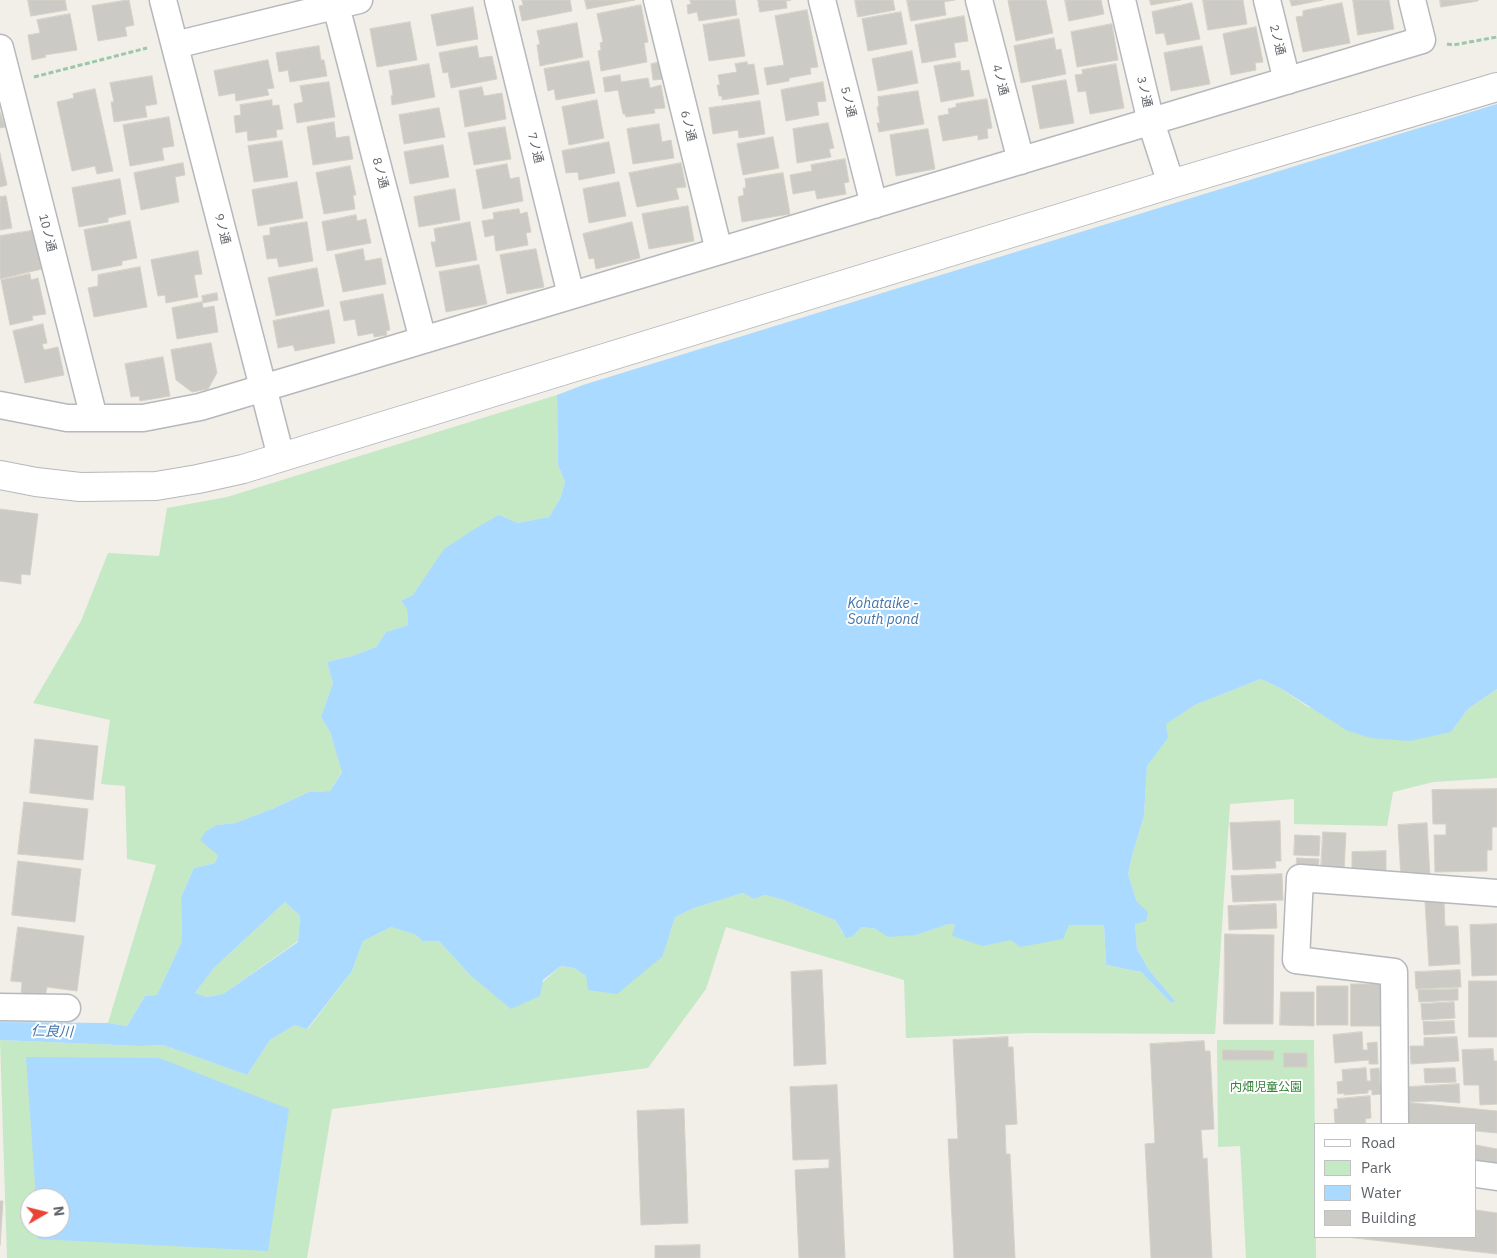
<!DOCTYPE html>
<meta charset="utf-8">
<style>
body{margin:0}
#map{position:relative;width:1497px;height:1258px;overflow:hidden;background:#f1efe8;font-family:"IBM Plex Sans",sans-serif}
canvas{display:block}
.legend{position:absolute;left:1314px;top:1123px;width:162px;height:115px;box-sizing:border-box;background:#fff;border:1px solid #bfc1c3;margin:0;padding:6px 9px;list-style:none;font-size:15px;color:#5f6368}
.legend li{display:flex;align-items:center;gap:10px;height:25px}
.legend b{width:25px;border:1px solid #bfc1c3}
.north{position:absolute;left:20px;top:1188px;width:50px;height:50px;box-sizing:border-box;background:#fff;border:1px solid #bfc1c3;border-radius:50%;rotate:82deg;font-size:14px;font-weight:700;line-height:20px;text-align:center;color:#5f6368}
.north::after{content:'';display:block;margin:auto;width:18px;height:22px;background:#ea4335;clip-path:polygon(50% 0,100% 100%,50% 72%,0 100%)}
</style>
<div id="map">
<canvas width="1497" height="1258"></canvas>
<ul class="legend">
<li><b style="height:6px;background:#fff"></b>Road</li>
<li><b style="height:14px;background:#c5e8c5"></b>Park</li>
<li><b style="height:14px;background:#aadaff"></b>Water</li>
<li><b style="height:14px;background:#cccac5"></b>Building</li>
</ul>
<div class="north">N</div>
</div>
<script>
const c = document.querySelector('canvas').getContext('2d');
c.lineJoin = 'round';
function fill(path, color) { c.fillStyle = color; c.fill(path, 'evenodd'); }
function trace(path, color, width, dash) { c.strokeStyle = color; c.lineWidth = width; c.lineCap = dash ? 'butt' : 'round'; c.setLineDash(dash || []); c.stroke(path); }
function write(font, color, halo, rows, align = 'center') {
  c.font = font + ' "IBM Plex Sans","Noto Sans JP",sans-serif'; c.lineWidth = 4; c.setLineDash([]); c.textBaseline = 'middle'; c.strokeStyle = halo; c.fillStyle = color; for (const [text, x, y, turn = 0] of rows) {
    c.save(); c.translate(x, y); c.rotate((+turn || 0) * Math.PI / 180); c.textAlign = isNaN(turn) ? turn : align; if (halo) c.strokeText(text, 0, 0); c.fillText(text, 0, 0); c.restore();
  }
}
const green = new Path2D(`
 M557,395L558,465L565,482L560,499L549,517L518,523L499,515L421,586L413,595L401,601L407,609L408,625L386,632L376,647L352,656L327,662L333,683L321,717L330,732L342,771L330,791L309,792L272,809L235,823L217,825L218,855L215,863L194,868L181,897L182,941L157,995L145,996L127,1026L108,1023L156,865L127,859L125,786L101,784L110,720L33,703L81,621L108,553L159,556L167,508L227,497Z
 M1261,679L1280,688L1308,707L1451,732L1468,709L1497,689V778L1433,782L1393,792L1387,826L1294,824V799L1230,804L1215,1034L1030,1033L906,1038L904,980L726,927L706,989L648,1068L332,1109L307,1258H7L0,1040L140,1046L163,1045L247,1075L270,1040L295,1025L308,1029L352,971L363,941L391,927L416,935L422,941H439L471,976L512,1009L561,966L574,968L586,976L663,956L675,917L694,908L743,893L754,899L765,895L784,900L835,920L843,934L853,936L862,927L916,935L949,924L955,925L983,946L1069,925H1104L1106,965L1141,972L1171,1003L1175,1001L1149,970L1137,949L1135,924L1137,902L1128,874L1133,852L1144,816L1147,766L1167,738L1165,724L1195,705ZM30,1198H60V1228H30Z
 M285,902L300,916L298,941L223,994L207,997L195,993L214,968Z
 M1217,1040H1314L1316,1258H1246L1240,1146L1218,1147Z`);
const water = new Path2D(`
 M1497,104V689L1468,709L1451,732L1409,741L1371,738L1348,731L1280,688L1261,679L1195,705L1166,724L1168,738L1147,766L1144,816L1133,852L1128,874L1137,902L1148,912L1146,921L1135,924L1137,949L1149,970L1175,1001L1171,1003L1141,972L1106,965L1104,925H1069L1063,939L1020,947L1011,940L983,946L952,936L955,925L949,924L916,935L888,937L876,929L862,927L853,936L846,938L835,920L784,900L765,895L754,899L743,893L694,908L675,917L663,956L617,994L588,990L586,976L574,968L561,966L543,980L540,996L511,1009L471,976L439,941H422L416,935L391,927L363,941L352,971L307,1029L295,1025L270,1040L247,1075L163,1045L140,1046L0,1040V1022L108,1023L127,1026L145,996L157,995L182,941L181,897L194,868L215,863L218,855L200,840L206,831L217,825L235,823L272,809L309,792L330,791L342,772L330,732L321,717L333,683L327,662L352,656L376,647L386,632L408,625L407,609L401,601L413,595L444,549L473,530L499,515L518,523L549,517L560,499L565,482L558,465L557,395L583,385ZM285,902L300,916L298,942L223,994L207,997L195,993L214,968Z
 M26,1057L159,1058L289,1109L268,1251L38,1239V1228H60V1198H36Z`);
const building = new Path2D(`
 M28,0H65L67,10L31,16Z
 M129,0L134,25L125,27L127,36L98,41L92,6Z
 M522,0H570L572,11L522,21L519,6L523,5Z
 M585,0H635L587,9Z
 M690,0H735L737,15L699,21L697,12L688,14L687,5L691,4Z
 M758,0H791L786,1L787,8L760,12Z
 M855,0H893L895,10L858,17Z
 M907,0H955L944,2L946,15L911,21Z
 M1013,0H1046L1053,33L1016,41L1008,1Z
 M1065,0H1101L1104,14L1069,21Z
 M1150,0H1181L1151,5Z
 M1203,0H1243L1247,24L1208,30Z
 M1290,0H1323L1292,6Z
 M1353,0H1389L1394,29L1358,35Z
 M1440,0H1478V1L1441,7Z
 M1192,3L1200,39L1167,45L1164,33L1156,34L1152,12Z
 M1342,3L1350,43L1303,52L1296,17L1303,16V11Z
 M641,5L648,42L644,43L647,62L601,71L598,51L601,50L600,43L603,42L597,14Z
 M473,7L478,39L437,46L431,15Z
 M807,10L818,67L810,68L811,74L789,78V81L767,85L764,68L784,65L775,16Z
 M901,12L907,44L868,51L862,19Z
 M70,14L77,50L45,55L46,57L32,60L28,35L40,33L37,20Z
 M964,16L968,41L954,43L956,57L922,63L915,25Z
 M739,19L745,56L709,61L703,25Z
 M410,22L417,60L377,67L370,29Z
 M577,23L583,57L540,66L537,45L540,44L537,31Z
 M1112,24L1118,60L1077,67L1071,32Z
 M1256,27L1263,62L1255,63L1256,70L1231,75L1223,34Z
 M1054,38L1056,50L1061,49L1066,74L1021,83L1014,46Z
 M319,46L321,60H324L327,76L290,82L288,70L279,72L276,53Z
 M477,46L479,58L492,56L497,79L451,88L448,72L443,73L439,53Z
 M1202,46L1210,84L1171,91L1164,53Z
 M912,51L918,83L878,91L872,59Z
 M268,60L274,88L267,89L269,95L236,101L235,93L219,96L214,71Z
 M589,61L595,93L556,100L554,89L548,91L544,69Z
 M661,62L664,79L653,80L651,64Z
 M747,62L748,65L754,64L759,94L722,100V96H719L717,85H720L718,75L737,72L735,64Z
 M960,62L961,71L969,70L974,96L941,102L934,66Z
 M429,64L435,97L392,105L391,96L393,95L389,71Z
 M1116,64L1124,108L1090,114L1086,91L1078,92L1075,75L1083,74L1082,70Z
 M620,75L621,82L648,78L650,88L661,85L665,108L654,109L655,113L626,117L625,114H623L618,90L605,92L603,78Z
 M152,76L157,104L145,106L147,117L114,122L111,102H114L110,83Z
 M1066,80L1074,123L1040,129L1032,86Z
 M329,82L335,117L297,123L294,104L303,102L300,86Z
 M823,82L826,101L817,102L819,115L786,121L781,90Z
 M482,87L484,96L502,93L506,119L465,127L459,91Z
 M95,89L113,171L97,174L95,166L72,171L57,102L74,98L73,94Z
 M918,91L924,124L879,132L877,123H880L877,107L879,106L878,97Z
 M987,99L992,128L987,129L988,138L978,140V135L943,141L938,116L949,114L948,109L956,107V104Z
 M272,100V106L279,105L283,129L276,130L277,137L248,141L247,131L236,133L234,116L241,115L240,105Z
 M597,100L604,138L569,145L562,107Z
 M760,101L765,134L739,138L738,130L713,134L709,108Z
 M439,108L445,137L404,144L399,115Z
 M0,112L5,127L0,128Z
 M169,117L174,146L162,148L164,160L130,166L123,125Z
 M334,122L336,138L349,136L353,159L313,165L307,127Z
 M828,123L834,148L829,149L831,157L797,163L793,129Z
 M659,124L662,142L671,140L674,158L633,164L627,129Z
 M505,127L511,159L474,165L468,133Z
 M928,129L935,169L896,176L890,135Z
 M773,137L779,168L743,175L737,144Z
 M282,141L288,177L254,182L248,146Z
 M609,142L615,173L579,180L578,172L566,173L562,151Z
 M443,145L449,177L410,184L404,152Z
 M0,153L7,185L0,187Z
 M845,159L849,182L844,183L846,194L817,199L815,190L793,194L790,175L812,171L811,165Z
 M183,163L185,175L175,177L179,202L141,210L134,173Z
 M681,163L686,187L676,188L679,199L637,207L629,173Z
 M507,164L510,179L519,177L523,201L483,209L476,170Z
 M350,166L356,195H353L355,209L324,214L316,173Z
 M783,173L790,214L742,222L738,197L744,195L743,188H746L745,179Z
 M120,179L126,214L108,218V222L79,227L72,188Z
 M297,182L303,218L258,226L252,190Z
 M619,182L626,216L589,223L583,189Z
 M455,189L460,220L419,227L414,197Z
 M6,196L12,228L0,230V197Z
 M688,206L694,241L649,249L642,214Z
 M519,209L520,214L527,212L531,232L526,233L528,245L496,251L494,235L485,237L482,221L494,219L493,213Z
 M356,215L357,221L366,219L371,243L327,251L322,222Z
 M130,221L137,258L122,261V265L92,271L84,230Z
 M307,222L313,261L279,267L277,258L267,259L263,236L270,235V228Z
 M470,222L477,260L436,267L431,242H436L434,229Z
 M632,222L640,258L596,269L594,258L589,259L583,234Z
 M36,230L46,268L0,279V236Z
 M363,249L365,261L381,258L386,284L343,292L335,255Z
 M536,249L544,287L507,294L500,255Z
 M198,251L202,274L194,275L198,297L166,303L165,295L158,296L151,260Z
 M479,265L487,304L446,312L439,272Z
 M140,267L147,307L94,317L88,288L98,286V275Z
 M317,268L324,306L276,316L268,278Z
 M30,274L31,280L38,278L46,314L32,316L33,320L10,325L1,280Z
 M217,293L218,300L203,303L202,296Z
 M383,294L390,330L386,331L387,335L374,337L373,333L358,336L355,319L344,321L340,302Z
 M202,302L203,308L214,306L218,332L177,339L172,308Z
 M329,310L335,343L295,351L293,345L278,348L273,321Z
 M43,324L47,343L42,344L44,350L58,347L64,375L25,383L13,331Z
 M211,343L217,373L208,389L192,392L176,380L171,350Z
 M163,357L170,396L140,401L139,396L131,397L125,364Z
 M0,509L38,514L30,575L21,574V584L0,581Z
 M35,739L98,746L93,800L30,793Z
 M1497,789V827H1492V850H1487V871L1435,872L1434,835H1446V824H1433L1432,790Z
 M24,802L88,809L83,860L18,854Z
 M1280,821L1281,861H1275L1276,868L1233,870L1230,823Z
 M1427,823L1430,877L1401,879L1398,825Z
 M1323,832L1346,833L1344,871L1321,870Z
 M1295,835L1320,836L1319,856L1294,855Z
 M1386,851V876H1352V852Z
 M1297,858L1319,859L1318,874L1296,873Z
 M18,861L81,869L75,922L12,915Z
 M1282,874L1283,900L1233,902L1231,876Z
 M1444,901L1445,926H1458L1460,964L1429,966L1425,902Z
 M1276,904L1277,928L1229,930L1228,906Z
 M1497,924V975L1472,976L1470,925Z
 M18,927L84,936L77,991L47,987L45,998L21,995L22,982L11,981Z
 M1225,934L1274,935L1273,1024H1224Z
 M822,970L826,1064L794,1066L791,972Z
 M1460,970L1461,987L1416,989L1415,972Z
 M1469,981H1497V1037H1469Z
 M1351,984H1381V1026H1351Z
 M1317,986H1348V1025H1317Z
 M1458,989V1000L1419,1002L1418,990Z
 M1281,992H1314V1026L1280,1025Z
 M1454,1002L1455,1018L1422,1020L1421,1004Z
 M1454,1021L1455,1033L1424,1035L1423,1022Z
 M1362,1032L1363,1050H1368L1367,1043L1377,1042L1378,1064H1369V1060L1335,1063L1333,1035Z
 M1008,1037V1047H1013L1017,1124L1005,1125L1006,1154H1010L1015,1258H954L948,1139H958L953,1040Z
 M1457,1037L1459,1061L1411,1064L1410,1046H1424V1038Z
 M1204,1041L1205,1051H1210L1214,1129L1201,1130L1203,1159L1207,1158L1212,1258H1151L1145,1144L1155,1143L1150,1044Z
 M1493,1049L1494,1061H1497V1104L1480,1105L1479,1085H1464L1462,1050Z
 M1223,1050L1274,1051L1273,1060H1223Z
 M1284,1053H1307V1067H1284Z
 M1366,1068L1367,1081H1371L1370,1069L1379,1068L1381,1094L1372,1095V1090H1368V1093L1344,1095V1093L1338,1094L1337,1082L1343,1081L1342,1070Z
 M1455,1068L1456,1082L1425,1083L1424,1069Z
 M1459,1084L1460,1103L1434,1101L1408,1102V1087Z
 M837,1085L845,1258H799L795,1170L829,1168V1159L793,1160L790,1087Z
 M1370,1096L1371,1118L1365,1119L1366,1124H1335L1334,1109H1338L1337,1099Z
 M1403,1102L1497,1111V1133L1476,1131V1124H1401Z
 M684,1109L688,1223L641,1225L637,1111Z
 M1476,1145L1497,1149V1171L1476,1167Z
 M0,1201H3L0,1245Z
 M1476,1210L1497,1213V1254L1346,1237H1476Z
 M700,1245V1258H655V1246Z`);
const path = new Path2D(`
 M1447,44L1453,45L1497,37
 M34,77L147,48`);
const minor = new Path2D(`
 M163,0L281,457
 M498,0L571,295
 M657,0L719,251
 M822,0L874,205
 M979,0L1021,161
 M1122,0L1151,122L1171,184
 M1267,0L1287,81
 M336,6L423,340
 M175,45L359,0
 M0,48L94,418
 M0,405L67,418H143L200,407L1422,40L1412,0
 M0,1007L67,1008
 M1395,1124L1394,972L1296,960L1300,878L1497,893
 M1476,1174L1497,1177`);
const tertiary = new Path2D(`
 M0,475L36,482L80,487L156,486L198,479L243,469L1171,184L1497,87`);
const streetNames = [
 ["2ノ通",1277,40,76],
 ["4ノ通",1000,80,75],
 ["3ノ通",1144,92,77],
 ["5ノ通",848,102,76],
 ["6ノ通",688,126,76],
 ["7ノ通",535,148,76],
 ["8ノ通",380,173,75],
 ["9ノ通",222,229,76],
 ["10ノ通",47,233,76]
];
const parkNames = [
 ["内畑児童公園",1266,1088]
];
const waterNames = [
 ["Kohataike -",883,604],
 ["South pond",883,620],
 ["仁良川",52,1032,2]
];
fill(green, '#c5e8c5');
fill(water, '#aadaff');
fill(building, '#cccac5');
trace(building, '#d6d1c6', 1);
trace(minor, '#b5b8bc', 29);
trace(tertiary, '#b5b8bc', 30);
trace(path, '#9cc7a9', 3, [5, 2.5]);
trace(minor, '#fff', 26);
trace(tertiary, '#fff', 28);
write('12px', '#5f6368', '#fff', streetNames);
write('12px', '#348238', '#fff', parkNames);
write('italic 14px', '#4174aa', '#fff', waterNames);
</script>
